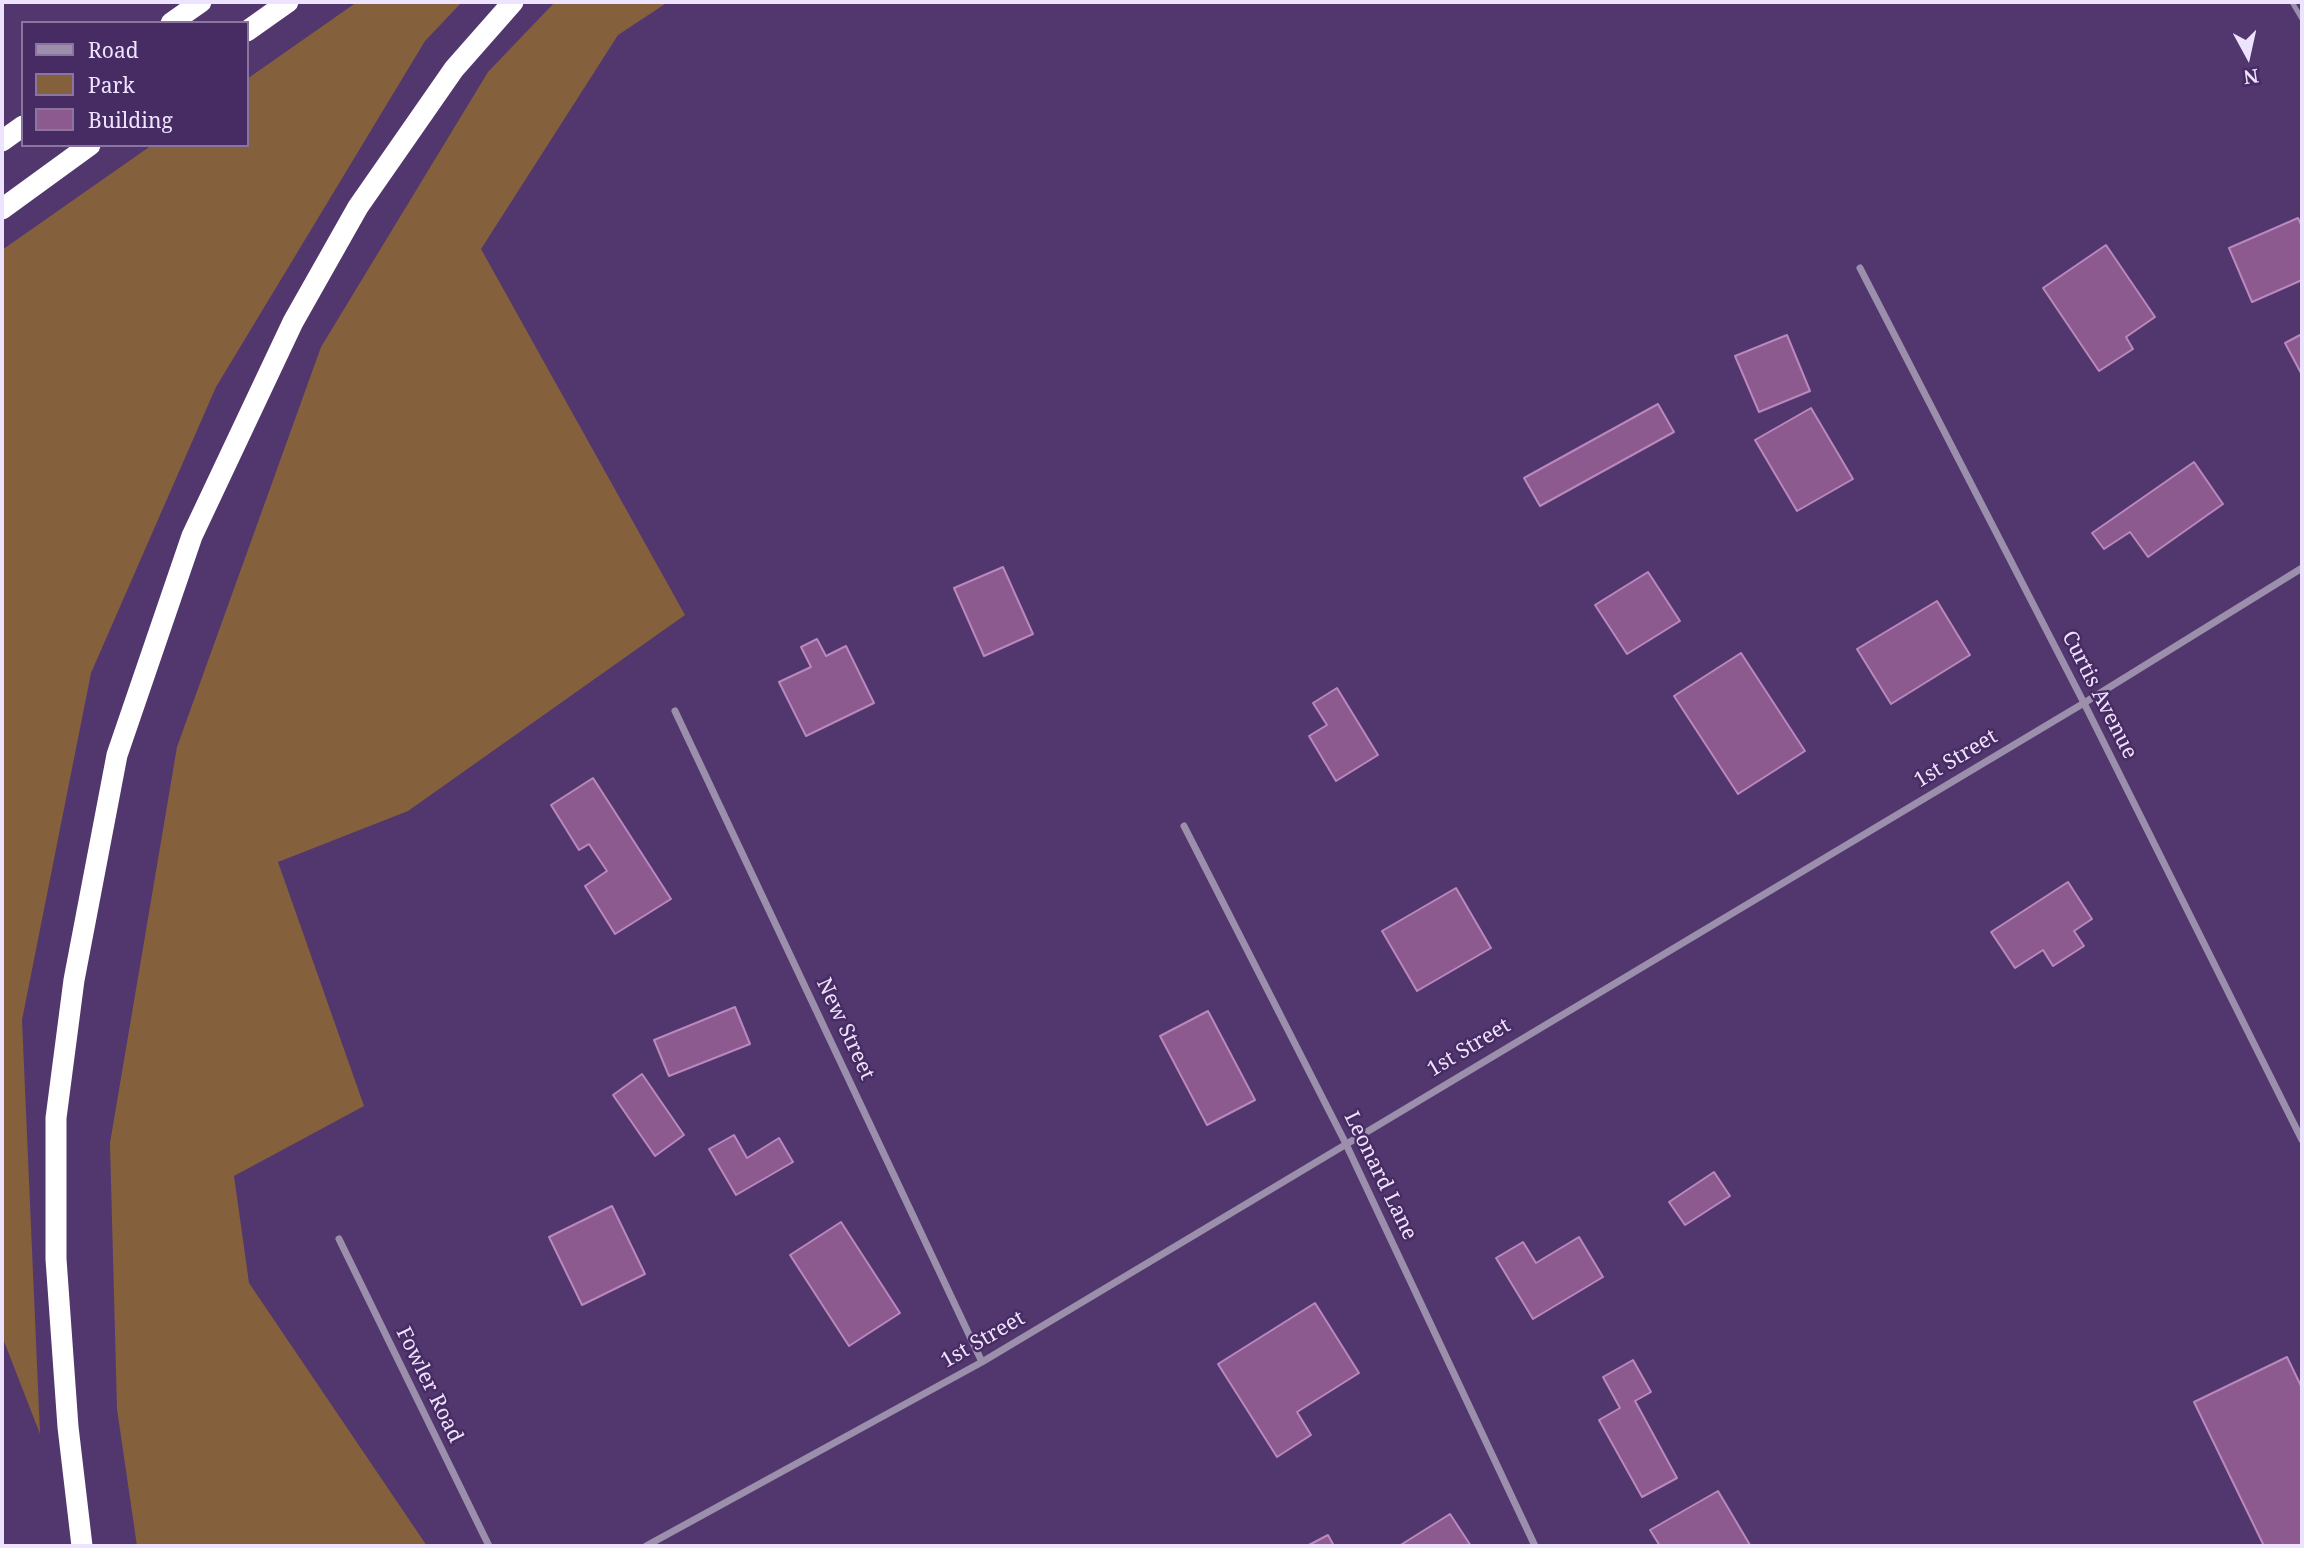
<!DOCTYPE html>
<style>
body{margin:0}
#map{position:relative;width:2304px;height:1548px;overflow:hidden;background:#52376f;font-family:"Noto Serif",serif}
canvas{display:block}
.frame{position:absolute;inset:0;border:4px solid #eee3fe;pointer-events:none}
.legend{position:absolute;left:21px;top:21px;width:228px;height:126px;box-sizing:border-box;background:#472c63;border:2px solid #8a75a1;margin:0;padding:9px 12px;list-style:none;font-size:21px;color:#eee3fe}
.legend li{display:flex;align-items:center;gap:14px;height:35px}
.legend b{width:35px;border:2px solid #8a75a1}
.north{position:absolute;left:2213px;top:21px;width:70px;height:70px;-webkit-text-stroke:5px #472c63;paint-order:stroke;rotate:172deg;font-size:19px;font-weight:700;line-height:28px;text-align:center;color:#eee3fe}
.north::after{content:'';display:block;margin:auto;width:24px;height:32px;background:#eee3fe;clip-path:polygon(50% 0,100% 100%,50% 72%,0 100%)}
</style>
<div id="map">
<canvas width="2304" height="1548"></canvas>
<div class="frame"></div>
<ul class="legend">
<li><b style="height:9px;background:#9b8fab"></b>Road</li>
<li><b style="height:19px;background:#85603d"></b>Park</li>
<li><b style="height:19px;background:#8d5a90"></b>Building</li>
</ul>
<div class="north">N</div>
</div>
<script>
const c = document.querySelector('canvas').getContext('2d');
c.lineJoin = 'round';
function fill(path, color) { c.fillStyle = color; c.fill(path, 'evenodd'); }
function trace(path, color, width, dash) { c.strokeStyle = color; c.lineWidth = width; c.lineCap = dash ? 'butt' : 'round'; c.setLineDash(dash || []); c.stroke(path); }
function write(font, color, halo, rows, align = 'center') {
  c.font = font + ' "Noto Serif",serif'; c.lineWidth = 5; c.setLineDash([]); c.textBaseline = 'middle'; c.strokeStyle = halo; c.fillStyle = color; for (const [text, x, y, turn = 0] of rows) {
    c.save(); c.translate(x, y); c.rotate((+turn || 0) * Math.PI / 180); c.textAlign = isNaN(turn) ? turn : align; if (halo) c.strokeText(text, 0, 0); c.fillText(text, 0, 0); c.restore();
  }
}
const green = new Path2D(`
 M357,2H462L425,41L216,387L91,673L22,1020L40,1434L2,1336V250L152,145H247V79Z
 M555,2H668L618,35L481,249L685,615L408,811L278,862L364,1106L234,1176L249,1283L427,1546H137L117,1409L110,1143L177,747L321,347L488,72Z`);
const building = new Path2D(`
 M2298,218L2302,227V280L2252,302L2229,248Z
 M2106,245L2155,317L2126,337L2133,349L2099,371L2043,288Z
 M2302,334V375L2285,343Z
 M1787,335L1810,391L1759,412L1735,356Z
 M1658,404L1674,432L1540,506L1524,478Z
 M1811,408L1853,479L1797,511L1755,440Z
 M2194,462L2223,504L2148,557L2130,532L2104,549L2092,533Z
 M1003,567L1033,634L984,656L954,588Z
 M1648,572L1680,621L1627,654L1595,605Z
 M1937,601L1970,655L1891,704L1857,649Z
 M817,639L826,656L846,646L874,703L806,736L779,682L811,667L801,647Z
 M1741,653L1805,751L1738,794L1674,696Z
 M1337,688L1378,755L1336,781L1309,736L1327,725L1313,703Z
 M593,778L671,899L615,934L585,886L607,871L589,844L579,850L551,805Z
 M2068,882L2092,919L2074,931L2084,946L2053,966L2043,950L2015,968L1991,932Z
 M1456,888L1491,948L1417,991L1382,931Z
 M735,1007L750,1044L669,1076L654,1040Z
 M1208,1011L1255,1100L1207,1125L1160,1036Z
 M642,1074L684,1135L655,1156L613,1095Z
 M734,1135L747,1158L779,1138L793,1162L736,1195L709,1149Z
 M1714,1172L1730,1196L1685,1225L1669,1202Z
 M612,1206L645,1274L582,1305L549,1237Z
 M841,1222L900,1313L849,1346L790,1255Z
 M1579,1237L1603,1277L1533,1319L1496,1258L1523,1242L1536,1263Z
 M1315,1303L1359,1373L1297,1412L1311,1435L1277,1457L1218,1364Z
 M2287,1357L2302,1388V1546H2264L2194,1402Z
 M1633,1360L1651,1392L1635,1401L1677,1478L1642,1497L1599,1420L1620,1408L1603,1377Z
 M1718,1491L1750,1545L1660,1546L1650,1530Z
 M1450,1514L1471,1546H1399Z
 M1328,1535L1334,1546H1307Z`);
const service = new Path2D(`
 M2292,2L2302,19`);
const minor = new Path2D(`
 M1860,268L2084,703L2302,1140
 M675,711L982,1362
 M1184,826L1345,1142L1535,1546
 M339,1239L489,1546
 M646,1546L982,1362L2084,703L2302,568`);
const motorway = new Path2D(`
 M171,23L201,2
 M247,31L288,2
 M2,141L23,126
 M2,209L90,145
 M82,1546L68,1427L56,1259V1118L74,980L117,755L192,536L293,322L358,207L454,69L513,2`);
const streetNames = [
 ["Curtis Avenue",2099,695,63],
 ["1st Street",1956,759,-31],
 ["New Street",845,1029,65],
 ["1st Street",1469,1048,-31],
 ["Leonard Lane",1380,1176,64],
 ["1st Street",983,1340,-30],
 ["Fowler Road",429,1385,64]
];
fill(green, '#85603d');
fill(building, '#8d5a90');
trace(building, '#ba88bd', 2);
trace(service, '#9b8fab', 5);
trace(minor, '#9b8fab', 7);
trace(motorway, '#fff', 21);
write('21px', '#eee3fe', '#472c63', streetNames);
</script>
